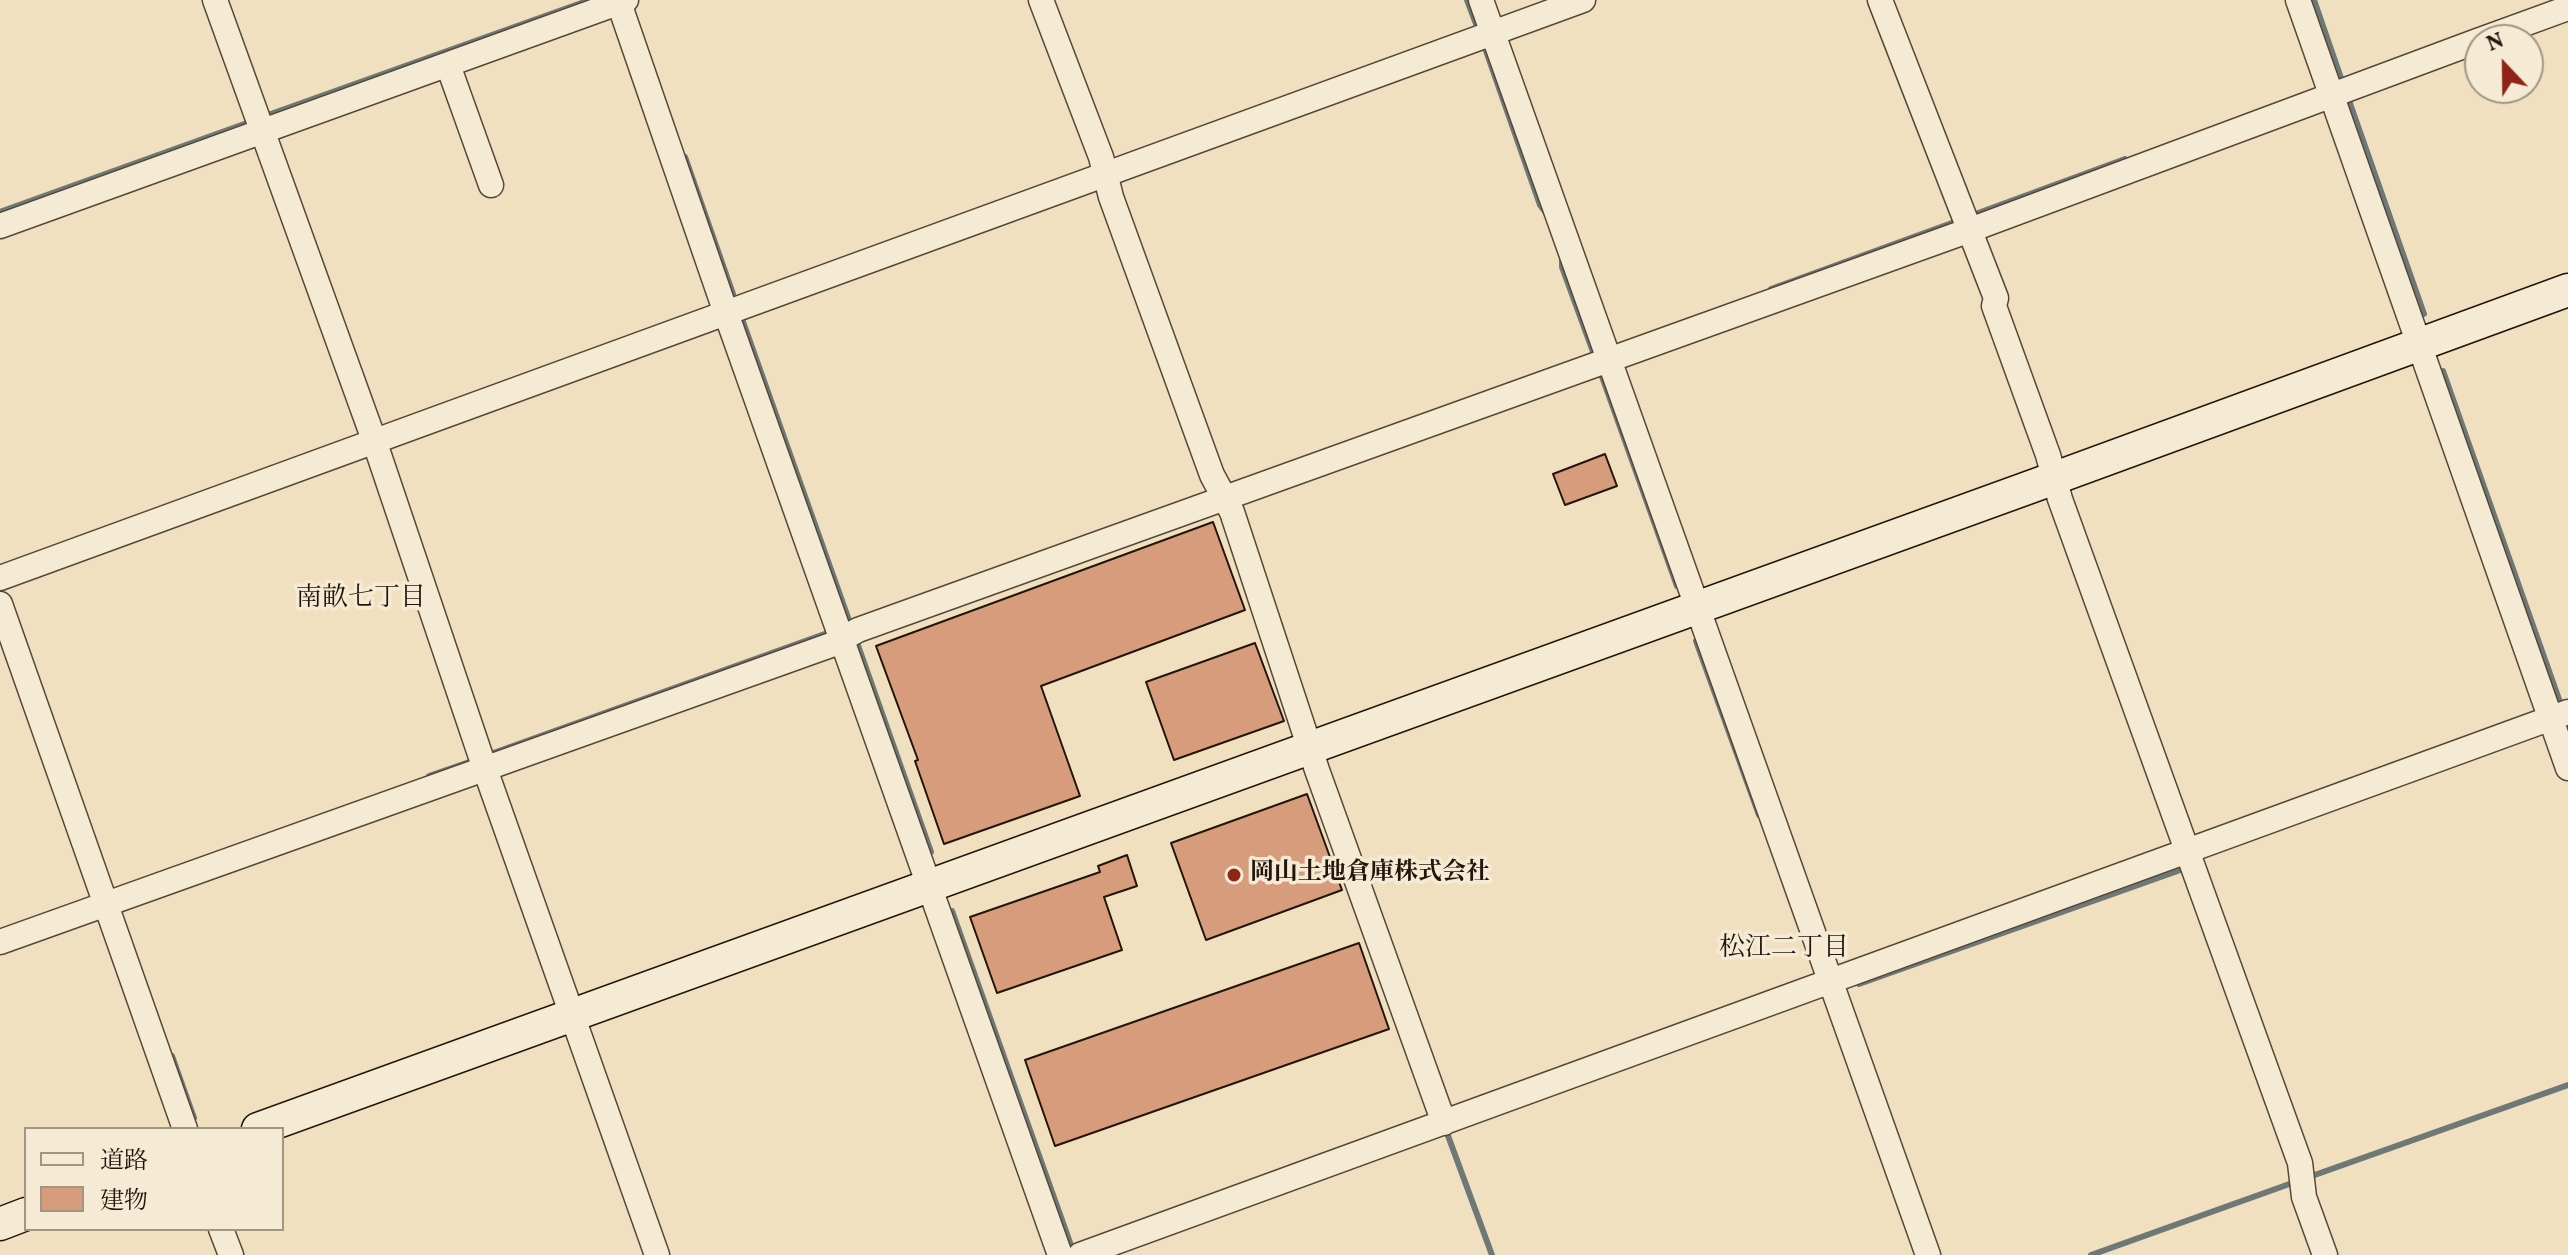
<!DOCTYPE html>
<meta charset="utf-8">
<style>
body{margin:0}
#map{position:relative;width:2568px;height:1255px;overflow:hidden;background:#f0e0bf;font-family:Vollkorn,"Noto Serif JP",serif}
canvas{display:block}
.legend{position:absolute;left:24px;top:1127px;width:260px;height:104px;box-sizing:border-box;background:#f5ebd5;border:2px solid #a19584;margin:0;padding:10px 14px;list-style:none;font-size:24px;color:#22150b}
.legend li{display:flex;align-items:center;gap:16px;height:40px}
.legend b{width:40px;border:2px solid #a19584}
.north{position:absolute;left:2464px;top:24px;width:80px;height:80px;box-sizing:border-box;background:#f5ebd5;border:2px solid #a19584;border-radius:50%;rotate:338deg;font-size:22px;font-weight:700;line-height:32px;text-align:center;color:#22150b}
.north::after{content:'';display:block;margin:auto;width:28px;height:36px;background:#8f2418;clip-path:polygon(50% 0,100% 100%,50% 72%,0 100%)}
</style>
<div id="map">
<canvas width="2568" height="1255"></canvas>
<ul class="legend">
<li><b style="height:10px;background:#f5ebd5"></b>道路</li>
<li><b style="height:22px;background:#d79c7c"></b>建物</li>
</ul>
<div class="north">N</div>
</div>
<script>
const c = document.querySelector('canvas').getContext('2d');
c.lineJoin = 'round';
function trace(path, color, width, dash) { c.strokeStyle = color; c.lineWidth = width; c.lineCap = dash ? 'butt' : 'round'; c.setLineDash(dash || []); c.stroke(path); }
function fill(path, color) { c.fillStyle = color; c.fill(path, 'evenodd'); }
function write(font, color, halo, rows, align = 'center') {
  c.font = font + ' Vollkorn,"Noto Serif JP",serif'; c.lineWidth = 7; c.setLineDash([]); c.textBaseline = 'middle'; c.strokeStyle = halo; c.fillStyle = color; for (const [text, x, y, turn = 0] of rows) {
    c.save(); c.translate(x, y); c.rotate((+turn || 0) * Math.PI / 180); c.textAlign = isNaN(turn) ? turn : align; if (halo) c.strokeText(text, 0, 0); c.fillText(text, 0, 0); c.restore();
  }
}
const stream = new Path2D(`
 M1467,0L1476,24
 M2314,0L2343,84
 M1485,48L1540,205L1546,213
 M2347,95L2424,314
 M268,115L590,0
 M685,157L733,294
 M0,212L247,123
 M1970,216L2125,159
 M1562,258V267L1596,360
 M1771,289L1960,220
 M742,319L851,626
 M1600,371L1677,586
 M2443,371L2561,705
 M855,637L931,852
 M1696,641L1759,815
 M485,756L833,631
 M429,776L475,760
 M952,911L1073,1251
 M1859,984L2186,868
 M172,1056L194,1118
 M1447,1133L1492,1255
 M2309,1177L2568,1085
 M2091,1255L2295,1182`);
const building = new Path2D(`
 M1605,454L1617,486L1565,505L1553,474Z
 M1213,522L1245,610L1041,686L1080,796L944,844L915,761L918,760L876,646Z
 M1255,643L1284,721L1174,760L1146,682Z
 M1307,794L1342,890L1206,940L1171,843Z
 M1127,855L1137,886L1104,897L1122,950L997,993L970,917L1100,872L1098,866Z
 M1359,943L1389,1029L1055,1146L1025,1060Z`);
const street = new Path2D(`
 M215,0L374,440L485,769L657,1255
 M618,0L726,313L1060,1255
 M1041,0L1101,157L1111,197L1212,475L1232,512L1317,770L1444,1123
 M1481,0L1928,1255
 M1880,0L1996,298L1994,306L2048,455L2060,499L2300,1163L2304,1197L2325,1255
 M2298,0L2568,768
 M2480,40L2568,8
 M448,65L491,185
 M0,226L626,0
 M0,578L1583,0
 M0,604L185,1129
 M0,942L831,645L858,630L1970,230L2480,40
 M221,1229L231,1255
 M1080,1255L2568,712`);
const secondary = new Path2D(`
 M258,1129L2055,478L2568,290
 M0,1224L26,1214`);
const markers = [
 [1234,875,8,"#8f2418"]
];
const poiNames = [
 ["岡山土地倉庫株式会社",1250,875]
];
const neighbourhoodNames = [
 ["南畝七丁目",361,600],
 ["松江二丁目",1784,950]
];
trace(stream, '#6e7876', 6);
fill(building, '#d79c7c');
trace(building, '#22150b', 2);
trace(street, '#564838', 27);
trace(secondary, '#22150b', 35);
trace(street, '#f5ebd5', 24);
trace(secondary, '#f5ebd5', 32);
for (const [x, y, r, color] of markers) { const dot = new Path2D(); dot.arc(x, y, r, 0, 2 * Math.PI); c.fillStyle = color; c.fill(dot); trace(dot, '#f5ebd5', 3); }
write('bold 24px', '#22150b', '#f5ebd5', poiNames, 'left');
write('26px', '#22150b', '#f5ebd5', neighbourhoodNames);
</script>
